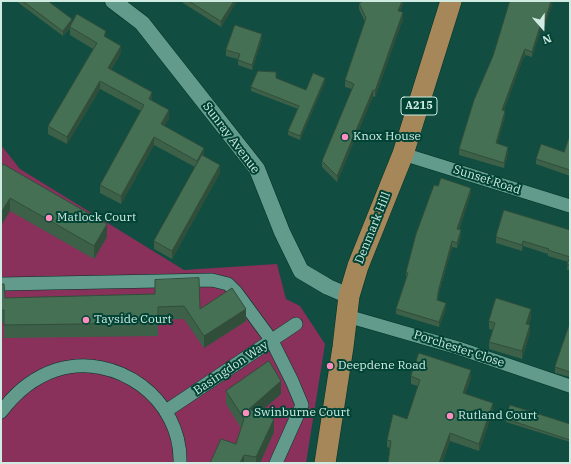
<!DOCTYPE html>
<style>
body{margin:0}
#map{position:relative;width:571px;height:464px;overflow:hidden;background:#114d40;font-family:"IBM Plex Serif",serif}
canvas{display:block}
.frame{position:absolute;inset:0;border:2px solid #cfebe2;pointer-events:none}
.north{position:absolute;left:523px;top:8px;width:40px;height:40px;-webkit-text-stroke:3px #004335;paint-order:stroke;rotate:160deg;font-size:11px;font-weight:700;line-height:16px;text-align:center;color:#cfebe2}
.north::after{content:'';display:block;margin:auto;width:14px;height:18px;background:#cfebe2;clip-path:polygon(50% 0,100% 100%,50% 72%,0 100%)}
</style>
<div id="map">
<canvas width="571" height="464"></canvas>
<div class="frame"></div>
<div class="north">N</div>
</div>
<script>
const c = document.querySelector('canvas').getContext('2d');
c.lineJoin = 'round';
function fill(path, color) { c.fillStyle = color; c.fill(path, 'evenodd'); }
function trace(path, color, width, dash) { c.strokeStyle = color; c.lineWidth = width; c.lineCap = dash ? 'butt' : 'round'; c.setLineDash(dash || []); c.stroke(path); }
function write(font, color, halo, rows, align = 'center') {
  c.font = font + ' "IBM Plex Serif",serif'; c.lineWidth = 4; c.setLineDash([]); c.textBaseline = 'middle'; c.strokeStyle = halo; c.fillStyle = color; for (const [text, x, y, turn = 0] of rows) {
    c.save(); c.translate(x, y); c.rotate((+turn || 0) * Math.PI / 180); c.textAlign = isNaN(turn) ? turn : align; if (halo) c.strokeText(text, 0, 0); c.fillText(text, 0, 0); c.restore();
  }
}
const green = new Path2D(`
 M1,145L20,169L184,270L277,264L286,299L300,306L325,344L306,463H1Z`);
const minor = new Path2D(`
 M403,154L570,206
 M1,284L212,280L228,284L236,292L272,341L292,381L302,405L276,463
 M347,316L458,348L570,386
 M166,411L296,324
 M1,412C15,393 32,378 56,370C116,351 182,399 180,463`);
const tertiary = new Path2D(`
 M113,1L142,23L257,169L282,232L301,271L328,287L349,296`);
const primary = new Path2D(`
 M325,463L343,347L349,296L358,266L403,154L451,1`);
const wall = new Path2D(`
 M16,1H48L72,23L106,37L121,53L111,70L152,100L169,118L164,126L204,156L220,173L172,259L154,249V241L195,167L154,145L121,204L100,193V185L141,111L100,89L67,144L48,134V126L93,49L70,35V28L63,36Z
 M183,1H237L221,27L183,3Z
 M366,1H404L400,11L403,19L375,97L373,96L337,182L322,167V161L352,89L345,87V80L365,22L359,9V3Z
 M553,1L545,26H542L532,57L525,55L522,61L504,110L505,116L497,144L508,153L504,168L459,155V149L493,56Z
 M262,39L252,70L238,65V59L226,56V50Z
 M325,82L300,140L288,135V131L298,109L251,91V87L306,90Z
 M570,135V176L536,164V159L564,152Z
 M1,168L107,237L94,259L10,211Z
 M438,186L471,193L459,230L461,236L457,248L452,247L439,293L438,300L446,308L439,327L396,314V309L406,278V272Z
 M570,230V270H567L568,262L548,256V254L523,246L522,251L496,243V237Z
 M1,284L5,298L155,294L200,309L246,321L204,348L184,319L158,320V336L4,338V322H1Z
 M531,317L529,324L530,333L522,359L489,349V342L493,330L489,329V321Z
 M570,326V377L555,373V367Z
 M411,376L471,378L465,394L493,411L479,451L450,441L442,463H388L390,448L387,447V440L407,419L418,386L411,384Z
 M226,391L281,394L259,413L274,432L260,463H210L236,444L241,428L226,404Z
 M506,419L570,424V442L506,422Z`);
const shadedWall = new Path2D(`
 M234,1H237L221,27V21Z
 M402,1H404L398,17V11Z
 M551,1H553L545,26V21Z
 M403,12V19L375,97V91Z
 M72,19V25L63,36V31Z
 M542,20V26L532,57V52Z
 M106,31V39L104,36Z
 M262,34V39L252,70V65Z
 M121,46V53L108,75V68Z
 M525,49V55L522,61L502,115V110L522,56Z
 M325,78V82L300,140V136Z
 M100,81V89L67,144V137Z
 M373,90V96L337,182V176Z
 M152,92V100L149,106V99Z
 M169,110V118L161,132V124Z
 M505,111V116L496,149V143Z
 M154,137V145L121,204V196Z
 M508,147V153L504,168V163Z
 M204,148V156L197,169V161Z
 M220,165V173L172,259V251Z
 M471,188V193L457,235V229Z
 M10,198V211L1,226V213Z
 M107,224V237L94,259V246Z
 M461,230V236L457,248V243Z
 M452,241V247L439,293L437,305V300L439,288Z
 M523,241V246L522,251V245Z
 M446,303V308L439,327V322Z
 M246,309V321L204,348V336Z
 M531,309V317L526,331V324Z
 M530,325V333L522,359V351Z
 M471,370V378L463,400V393Z
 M281,381V394L249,422V409Z
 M493,403V411L479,451V444Z
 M274,419V432L260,463H256V457Z
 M450,433V441L442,463H439Z
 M244,455V463H240Z`);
const building = new Path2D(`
 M23,1H48L72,19L63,31Z
 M189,1H234L221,21Z
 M366,1H402L398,11L403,12L375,91L373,90L337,176L322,161L354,84L345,80L366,18L359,3Z
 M510,1H551L545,21L542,20L532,52L525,49L522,56L502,110L505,111L496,143L508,147L504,163L459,149L474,100L493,56Z
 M77,14L106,31L104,36L121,46L108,68L152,92L149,99L169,110L161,124L204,148L197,161L154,137L121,196L100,185L144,105L100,81L67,137L48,126L97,43L70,27Z
 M235,25L262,34L252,65L238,60L240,54L226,50Z
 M258,71L276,72V78L306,90L313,73L325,78L300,136L288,131L299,106L251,87Z
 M570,135V170L536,159L541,144L564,152Z
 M202,155L220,165L172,251L154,241Z
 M3,164L107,224L94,246L10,198L1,213V168Z
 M441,178L471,188L457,229L461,230L457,243L452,241L439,288L437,300L446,303L439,322L396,309L408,273L406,272L416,234L434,185L438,186Z
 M504,210L570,230V265L567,264L570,257L548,250L549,249L523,241L522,245L496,237Z
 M199,278L200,309L232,288L246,309L204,336L184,306L158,307V323L4,325V310H1V284H4L5,298L155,294V280Z
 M496,298L531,309L526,324L530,325L522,351L489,342L495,323L489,321Z
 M569,326H570V372L555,367Z
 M419,353L471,370L463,393L493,403L479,444L450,433L439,463H388L391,441L387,440L393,414L407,419L420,380L411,376Z
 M269,361L281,381L249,409L274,419L256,457L244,455L240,463H210L221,439L236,444L244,419L226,391Z
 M510,405L570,424V440L506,419Z`);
const markers = [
 [345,137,4,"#fe8ebe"],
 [49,218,4,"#fe8ebe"],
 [86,320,4,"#fe8ebe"],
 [330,366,4,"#fe8ebe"],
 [246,413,4,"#fe8ebe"],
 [450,416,4,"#fe8ebe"]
];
const shields = [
 [419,106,36]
];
const shieldNames = [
 ["A215",419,106]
];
const poiNames = [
 ["Knox House",353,137],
 ["Matlock Court",57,218],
 ["Tayside Court",94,320],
 ["Deepdene Road",338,366],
 ["Swinburne Court",254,413],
 ["Rutland Court",458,416]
];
const streetNames = [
 ["Sunray Avenue",231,138,53],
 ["Sunset Road",487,180,18],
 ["Denmark Hill",373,228,-68],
 ["Porchester Close",459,349,18],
 ["Basingdon Way",231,368,-34]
];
fill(green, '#89315b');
trace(minor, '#023127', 14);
trace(tertiary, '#023127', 17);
trace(primary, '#023127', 22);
trace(minor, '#629b8b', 13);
trace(tertiary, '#629b8b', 16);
trace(primary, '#a68759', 21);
fill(wall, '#3c6048');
fill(shadedWall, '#314e3b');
fill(building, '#467054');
trace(building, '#314e3b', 1);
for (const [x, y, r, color] of markers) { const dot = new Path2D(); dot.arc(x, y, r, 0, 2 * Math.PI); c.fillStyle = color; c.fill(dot); trace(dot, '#004335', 1.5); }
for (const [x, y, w] of shields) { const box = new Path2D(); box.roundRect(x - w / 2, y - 9, w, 18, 3); c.fillStyle = '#004335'; c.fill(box); trace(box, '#cfebe2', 1); }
write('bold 11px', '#cfebe2', null, shieldNames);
write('12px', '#cfebe2', '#004335', poiNames, 'left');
write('12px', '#cfebe2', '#004335', streetNames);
</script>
